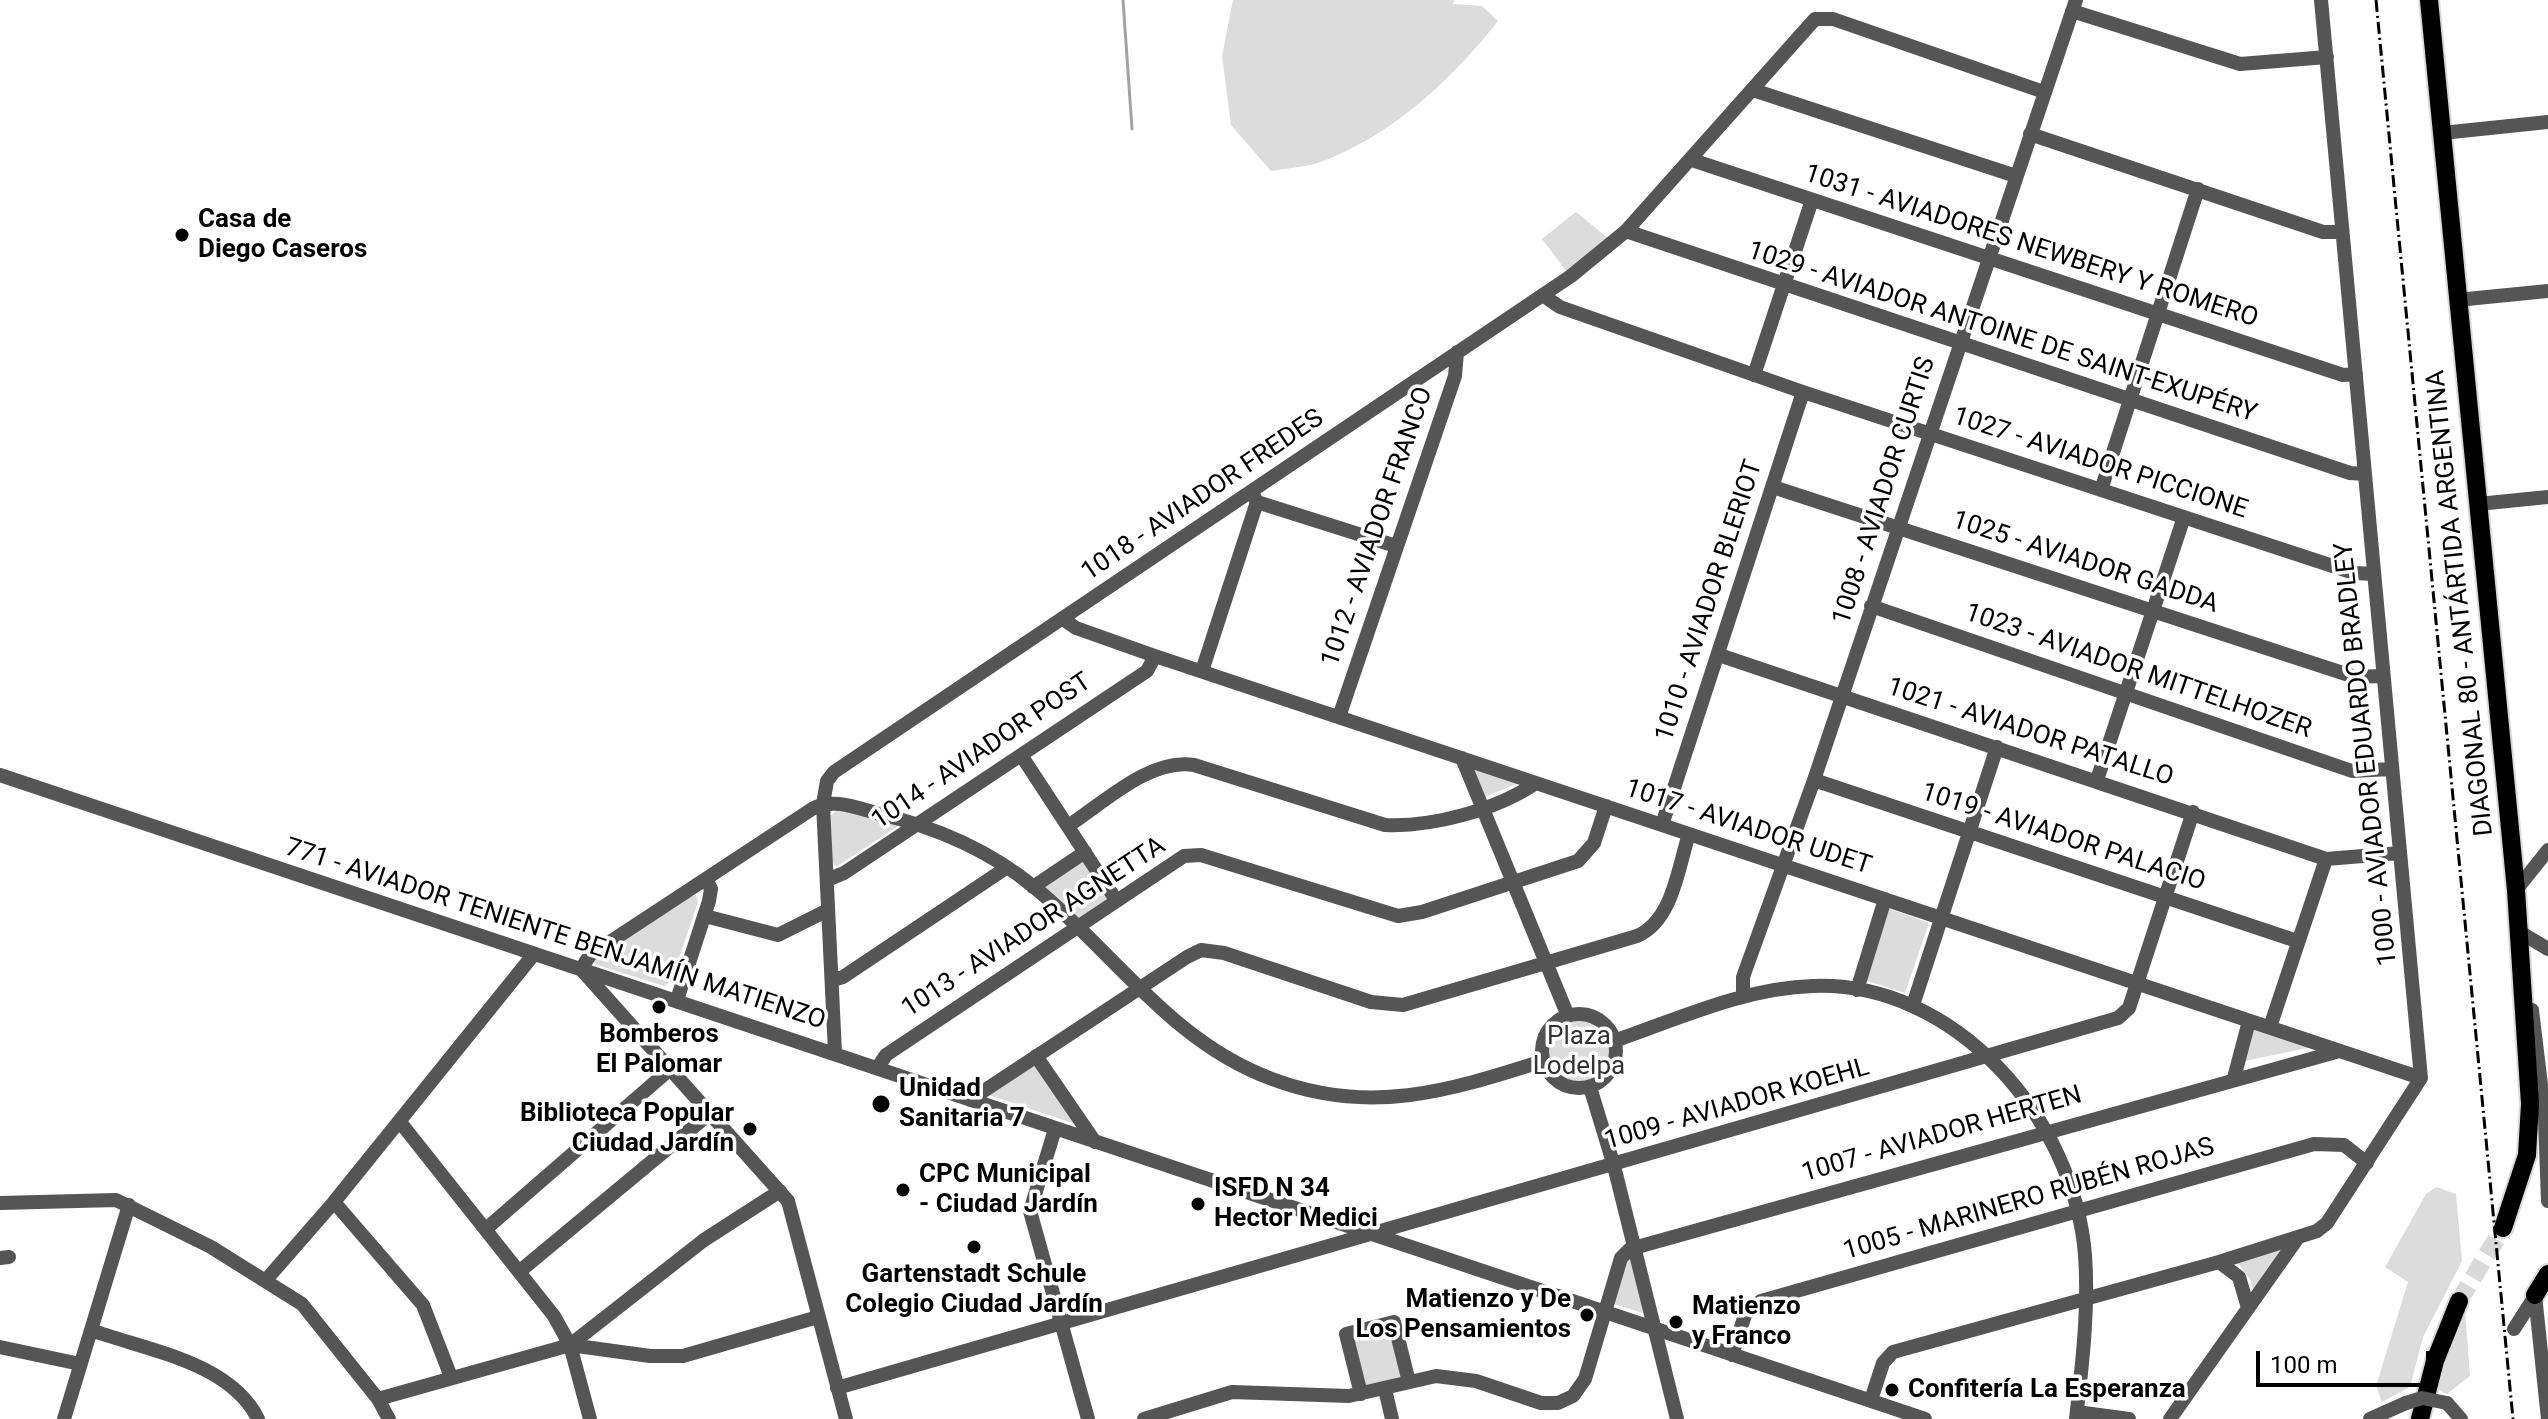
<!DOCTYPE html>
<meta charset="utf-8">
<style>
body{margin:0}
#map{position:relative;width:2548px;height:1419px;overflow:hidden;background:#fff;font-family:Roboto,sans-serif}
canvas{display:block}
.scale{position:absolute;left:2256px;top:1351px;width:174px;height:36px;box-sizing:border-box;border:4px solid #000;border-top:0;padding-left:10px;font-size:24px;line-height:28px;white-space:nowrap;color:#000;-webkit-text-stroke:6px #fff;paint-order:stroke}
</style>
<div id="map">
<canvas width="2548" height="1419"></canvas>
<div class="scale">100 m</div>
</div>
<script>
const c = document.querySelector('canvas').getContext('2d');
c.lineJoin = 'round';
function fill(path, color) { c.fillStyle = color; c.fill(path, 'evenodd'); }
function trace(path, color, width, dash) { c.strokeStyle = color; c.lineWidth = width; c.lineCap = dash ? 'butt' : 'round'; c.setLineDash(dash || []); c.stroke(path); }
function write(font, color, halo, rows, align = 'center') {
  c.font = font + ' Roboto,sans-serif'; c.lineWidth = 7; c.setLineDash([]); c.textBaseline = 'middle'; c.strokeStyle = halo; c.fillStyle = color; for (const [text, x, y, turn = 0] of rows) {
    c.save(); c.translate(x, y); c.rotate((+turn || 0) * Math.PI / 180); c.textAlign = isNaN(turn) ? turn : align; if (halo) c.strokeText(text, 0, 0); c.fillText(text, 0, 0); c.restore();
  }
}
const green = new Path2D(`
 M1233,0H1454L1453,4L1482,6L1498,21C1452,79 1396,132 1326,160C1310,167 1289,168 1271,171L1231,125L1222,56Z
 M1576,212L1608,238L1567,272L1542,239Z
 M1470,768L1524,781L1482,798Z
 M836,811L895,822L898,826L836,867L832,861L831,815Z
 M1084,856L1111,896L1075,922L1038,887Z
 M696,895L698,902L671,982L664,986L594,964L593,958L688,897Z
 M1887,908L1929,923L1905,993L1864,980Z
 M1547 1052a32 32 0 1 1 64 0a32 32 0 1 1-64 0Z
 M2250,1024L2317,1046L2245,1061Z
 M1034,1063L1081,1126L989,1095Z
 M2436,1187L2456,1194L2462,1261L2423,1337L2410,1387L2382,1402L2376,1386L2408,1282L2385,1267L2426,1194Z
 M2286,1247L2253,1291L2250,1279L2237,1262Z
 M1631,1256L1643,1313L1614,1304L1625,1261Z
 M2465,1311L2470,1376L2447,1394L2439,1390L2442,1367Z
 M1394,1322L1409,1382L1361,1394L1346,1334Z`);
const stream = new Path2D(`
 M1123,0L1132,129`);
const majorTunnel = new Path2D(`
 M2459,1301L2503,1228`);
const minor = new Path2D(`
 M2072,11L2240,64L2327,57
 M1753,90L2016,176
 M2442,133L2548,122
 M2030,134L2323,232H2342
 M1692,160L2343,375L2356,374
 M1626,231L2350,473L2365,474
 M1544,296L1560,307L1803,392L2354,573L2373,574
 M2457,300L2548,291
 M1754,375L1812,200
 M1773,487L2355,677L2382,676
 M2101,490L2198,189
 M1257,502L1396,546
 M2478,504L2548,497
 M1871,606L2352,771L2391,769
 M1063,619L1076,628L1155,656L2421,1078
 M1719,655L2326,859
 M1202,671L1257,502L1252,493
 M1339,717L1455,376L1457,352
 M1021,755L1116,900
 M1462,758L1568,1016
 M0,775L1925,1419
 M1814,780L2297,941
 M2097,780L2184,517
 M1662,825L1803,392
 M1068,826C1104,803 1149,758 1194,765L1385,825C1433,827 1496,810 1536,783
 M827,880L844,873L1147,671L1155,656
 M1033,887L1085,852
 M2516,890L2548,850
 M705,916L778,935L828,910
 M2518,931L2548,949
 M833,980L843,977L1006,868
 M1857,990L1885,899
 M1743,997V977L1814,780L2076,0
 M677,1000L709,901L711,889L706,879
 M1913,1005L1997,747
 M2532,1010L2545,1118L2548,1201
 M1542 1051a37 37 0 1 1 74 0a37 37 0 1 1-74 0Z
 M2270,1027L2326,859L2400,853
 M1614,1041C1678,1019 1744,988 1813,986C1956,981 2074,1119 2085,1255C2089,1309 2082,1366 2076,1419
 M835,1052L823,804L827,781L834,772L1571,276L1626,231L1815,19H1833L2044,92
 M1036,1056L1095,1142
 M878,1067L886,1055L1184,856L1201,855L1398,916L1422,912L1578,861L1594,843L1606,806
 M2234,1078L2249,1021
 M1590,1087L1614,1166L1677,1419
 M970,1100L1187,957L1201,950L1224,953L1371,1002L1403,1005L1637,936C1673,921 1678,867 1689,834
 M400,1122L554,1316L570,1345L590,1419
 M1055,1129L1030,1211L1088,1419
 M334,1202L423,1305L451,1377
 M0,1203L116,1200L211,1247L302,1304L378,1399L389,1419
 M487,1228L669,1070
 M0,1258L9,1257
 M2219,1262L2239,1277L2248,1308
 M520,1271L709,1114
 M266,1280L334,1202L534,954
 M2535,1295L2548,1419
 M2514,1329L2535,1296
 M91,1330C146,1350 230,1362 258,1419
 M570,1345L650,1356H683L818,1317
 M0,1347L80,1364
 M1732,1355L1746,1312L1761,1301L2314,1144L2344,1145L2367,1163
 M837,1388L2118,1018L2129,1008L2193,812
 M1385,1389L1392,1419
 M1361,1394L1346,1334L1394,1322L1409,1382
 M378,1399L570,1345L704,1240L780,1191
 M1871,1400L1883,1363L1893,1352L2219,1262L2317,1231L2327,1223L2421,1078L2321,0
 M2447,1403L2461,1419
 M2077,1412L2129,1419
 M64,1419L129,1205
 M846,1419L788,1201L581,969L590,955L812,809C833,798 854,807 876,813C932,826 989,850 1034,887C1114,952 1171,1042 1272,1079C1370,1116 1448,1091 1543,1061
 M1144,1419L1232,1392L1349,1396L1436,1376L1476,1381L1541,1403H1558L1573,1396L1585,1379L1621,1258L1630,1249L2336,1052
 M2170,1419L2297,1239
 M2370,1419L2406,1403`);
const major = new Path2D(`
 M2429,0L2516,890L2530,1104L2527,1155L2503,1228
 M2535,1295L2548,1274
 M2420,1419L2435,1361L2459,1301`);
const rail = new Path2D(`
 M2376,0L2513,1419`);
const minorBridge = new Path2D(`
 M2406,1403L2422,1398L2447,1403`);
const markers = [
 [182,235,8,"#000"],
 [659,1007,8,"#000"],
 [881,1104,10,"#000"],
 [750,1129,8,"#000"],
 [903,1190,8,"#000"],
 [1198,1204,8,"#000"],
 [974,1247,8,"#000"],
 [1587,1315,8,"#000"],
 [1676,1322,8,"#000"],
 [1892,1390,8,"#000"]
];
const poiNames = [
 ["Casa de",198,220],
 ["Diego Caseros",198,250],
 ["Bomberos",659,1035,"center"],
 ["El Palomar",659,1065,"center"],
 ["Unidad",899,1089],
 ["Sanitaria 7",899,1119],
 ["Biblioteca Popular",734,1114,"right"],
 ["Ciudad Jardín",734,1144,"right"],
 ["CPC Municipal",919,1175],
 ["- Ciudad Jardín",919,1205],
 ["ISFD N 34",1214,1189],
 ["Hector Medici",1214,1219],
 ["Gartenstadt Schule",974,1275,"center"],
 ["Colegio Ciudad Jardín",974,1305,"center"],
 ["Matienzo y De",1571,1300,"right"],
 ["Los Pensamientos",1571,1330,"right"],
 ["Matienzo",1692,1307],
 ["y Franco",1692,1337],
 ["Confitería La Esperanza",1908,1390]
];
const streetNames = [
 ["1031 - AVIADORES NEWBERY Y ROMERO",2031,247,18],
 ["1029 - AVIADOR ANTOINE DE SAINT-EXUPÉRY",2002,333,18],
 ["1027 - AVIADOR PICCIONE",2100,464,18],
 ["1008 - AVIADOR CURTIS",1885,491,-72],
 ["1018 - AVIADOR FREDES",1203,496,-34],
 ["1012 - AVIADOR FRANCO",1378,527,-71],
 ["1025 - AVIADOR GADDA",2085,563,18],
 ["1010 - AVIADOR BLERIOT",1710,601,-72],
 ["DIAGONAL 80 - ANTÁRTIDA ARGENTINA",2461,603,-96],
 ["1023 - AVIADOR MITTELHOZER",2138,672,19],
 ["1021 - AVIADOR PATALLO",2030,733,18],
 ["1014 - AVIADOR POST",982,752,-34],
 ["1000 - AVIADOR EDUARDO BRADLEY",2367,754,-96],
 ["1017 - AVIADOR UDET",1748,828,18],
 ["1019 - AVIADOR PALACIO",2063,838,18],
 ["1013 - AVIADOR AGNETTA",1034,928,-33],
 ["771 - AVIADOR TENIENTE BENJAMÍN MATIENZO",555,935,18],
 ["1009 - AVIADOR KOEHL",1737,1105,-16],
 ["1007 - AVIADOR HERTEN",1942,1135,-16],
 ["1005 - MARINERO RUBÉN ROJAS",2029,1200,-16]
];
const parkNames = [
 ["Plaza",1579,1037],
 ["Lodelpa",1579,1067]
];
fill(green, '#dcdcdc');
trace(stream, '#a3a3a3', 3);
trace(majorTunnel, '#d9d9d9', 18, [18, 9]);
trace(major, '#dbdbdb', 22);
trace(minor, '#555', 14);
trace(major, '#000', 18);
trace(rail, '#000', 3, [12, 4, 2, 4]);
trace(minorBridge, '#555', 14);
for (const [x, y, r, color] of markers) { const dot = new Path2D(); dot.arc(x, y, r, 0, 2 * Math.PI); c.fillStyle = color; c.fill(dot); trace(dot, '#fff', 3); }
write('bold 26px', '#000', '#fff', poiNames, 'left');
write('26px', '#000', '#fff', streetNames);
write('26px', '#333', '#fff', parkNames);
</script>
